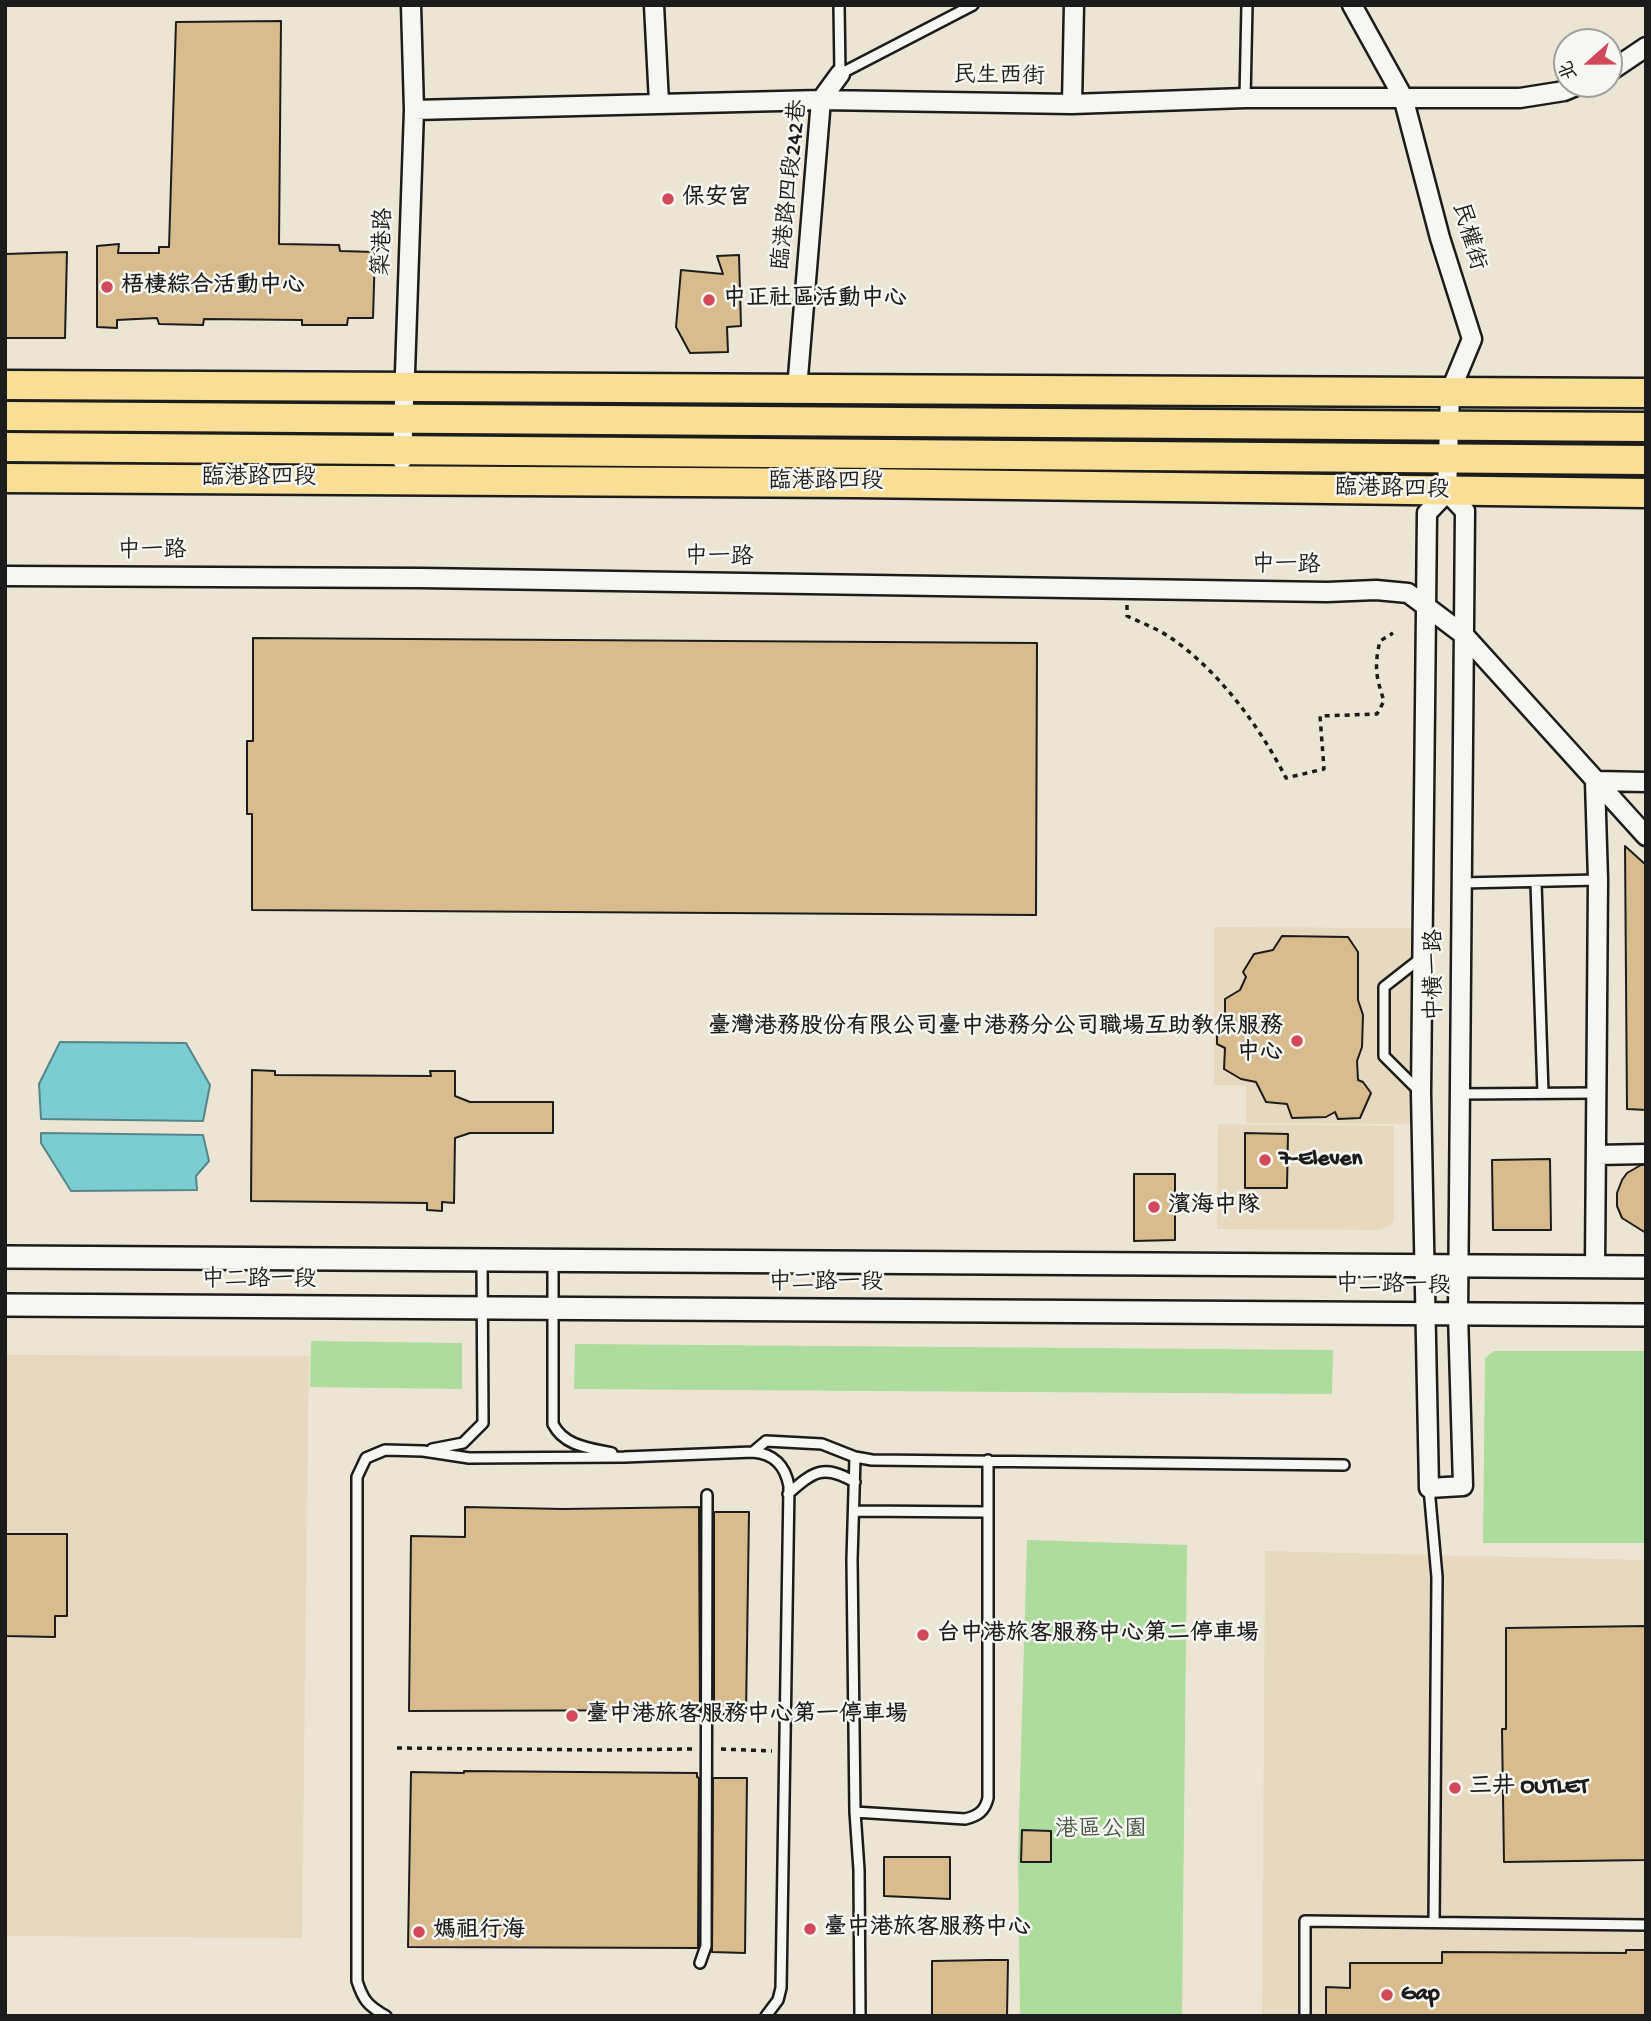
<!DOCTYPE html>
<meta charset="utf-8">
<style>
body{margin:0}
#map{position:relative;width:1651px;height:2021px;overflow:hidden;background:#ede5d4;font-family:"Gochi Hand","LXGW WenKai TC",sans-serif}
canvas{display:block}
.frame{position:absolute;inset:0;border:7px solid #1c1c1c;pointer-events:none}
.north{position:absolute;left:1553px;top:28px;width:70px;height:70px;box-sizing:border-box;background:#f6f6f2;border:2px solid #9f9f9c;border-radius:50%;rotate:249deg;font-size:19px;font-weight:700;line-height:28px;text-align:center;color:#1c1c1c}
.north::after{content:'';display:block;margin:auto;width:24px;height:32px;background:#d1495b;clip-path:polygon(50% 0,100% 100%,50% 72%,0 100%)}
</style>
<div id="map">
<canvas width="1651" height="2021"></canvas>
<div class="frame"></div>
<div class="north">北</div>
</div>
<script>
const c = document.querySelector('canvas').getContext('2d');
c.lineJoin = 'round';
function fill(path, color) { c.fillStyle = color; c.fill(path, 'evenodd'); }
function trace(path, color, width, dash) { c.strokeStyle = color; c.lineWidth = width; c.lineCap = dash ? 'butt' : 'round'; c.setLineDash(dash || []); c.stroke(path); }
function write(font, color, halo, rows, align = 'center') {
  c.font = font + ' "Gochi Hand","LXGW WenKai TC",sans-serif'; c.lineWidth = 5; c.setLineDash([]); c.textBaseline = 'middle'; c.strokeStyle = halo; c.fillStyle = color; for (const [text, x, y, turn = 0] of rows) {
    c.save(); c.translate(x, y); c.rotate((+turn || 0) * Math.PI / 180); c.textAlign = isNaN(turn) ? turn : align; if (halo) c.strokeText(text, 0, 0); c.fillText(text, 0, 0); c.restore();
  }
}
const built = new Path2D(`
 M1214,927L1414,928L1413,1124L1246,1123V1085H1214Z
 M1218,1124L1394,1126V1218L1392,1224L1380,1230L1217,1229Z
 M5,1355L309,1356L302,1938L5,1936Z
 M1265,1551L1646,1560V2016H1262Z`);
const green = new Path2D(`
 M311,1341L462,1343V1389L310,1387Z
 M575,1344L1333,1350L1332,1394L574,1389Z
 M1494,1351H1646V1543H1483L1485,1358Z
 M1027,1540L1187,1545L1182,2016H1020L1018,1854Z`);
const water = new Path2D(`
 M60,1042L186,1043L210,1085L203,1121L41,1119L39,1084Z
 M41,1133L203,1135L209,1161L196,1176L197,1190L71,1191L41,1143Z`);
const building = new Path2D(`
 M281,21L279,244L339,245L340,251L375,252L373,318H348L347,325H302V320L204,319L203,325L159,324L157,318L117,320V328L97,327V246L119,244L118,253H159V247H169L176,22Z
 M67,252L65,338H5V254Z
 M739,255L741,326L727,327L728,352L690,353L676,327L681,270L723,274L717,256Z
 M253,638L1037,643L1036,915L252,910V814H247V741H253Z
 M1625,846L1646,865V1110L1627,1109Z
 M1282,936L1348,937L1358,952V1000L1363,1015L1362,1047L1357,1061L1358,1080L1363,1082L1371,1093L1360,1118L1338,1119L1335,1112L1326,1117L1292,1118L1287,1104L1266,1102L1256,1082L1241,1079L1224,1069L1225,1048L1217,1044V1025L1225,1020V999L1240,990L1246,977L1243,972L1254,954L1273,950Z
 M252,1070L275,1071V1075L431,1076L430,1071H455V1096L470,1102H553V1133H470L455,1138L454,1203L442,1202V1211L427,1210V1203L251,1201Z
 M1245,1133L1288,1134L1287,1188H1245Z
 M1550,1159L1551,1230H1493L1492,1160Z
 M1641,1165H1646V1233L1622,1218L1617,1206V1193L1622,1180L1627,1173Z
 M1134,1174H1175V1240L1134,1241Z
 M465,1507L563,1509L699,1507L700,1710L409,1711L411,1536L465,1537Z
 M714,1512H749L746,1715L714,1714Z
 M5,1534H67V1616H55V1637L5,1636Z
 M1646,1626V1860L1504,1862L1502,1729H1506V1628Z
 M464,1771L697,1773V1777L699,1778L698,1948L408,1947L411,1772L464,1773Z
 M713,1778H747L745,1953L712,1952Z
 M1022,1830L1051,1831V1862H1021Z
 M884,1857H950V1899L884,1896Z
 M1626,1950H1646V2016H1326V1987L1350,1988V1963H1442V1952L1626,1953Z
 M989,1960H1008L1007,2016H932V1961Z`);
const path = new Path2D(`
 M1127,605V616C1142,623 1158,629 1171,638C1219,671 1260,727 1286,778L1324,769L1320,716L1377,714L1384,701C1376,677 1374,666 1380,641L1393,633
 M397,1748L601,1750L692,1749
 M721,1749L772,1751`);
const service = new Path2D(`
 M839,5L840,74L973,5
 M1245,98L1247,5
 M1461,883L1598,880
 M1536,883L1543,1093
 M1420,1092L1384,1056V987L1421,958
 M1460,1094L1596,1093
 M553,1260V1424C564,1446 589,1448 612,1453
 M432,1449L463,1443L483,1423L482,1260
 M753,1452L766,1441L822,1444L855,1457L872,1460L1344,1465
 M855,1457L852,1560L855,1812L965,1819C978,1816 985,1811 988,1798V1460
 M1429,1488L1437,1577L1434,1922
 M788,1494C814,1471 823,1464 855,1482
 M855,1511L988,1512
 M855,1812L859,1870L860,2016
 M700,1963L706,1946L707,1495
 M386,2016C368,2006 363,2000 357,1981V1477L366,1458L385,1450L423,1451L469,1458L624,1457L753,1452C774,1454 785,1465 789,1486L781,1988L778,2000L766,2016
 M1305,2016V1921L1646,1925`);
const minor = new Path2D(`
 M654,5L659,103
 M1352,5L1403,97L1440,238L1472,339L1450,392L1447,492
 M1609,72L1646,47
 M1072,104L1074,5
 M414,110L821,100L1072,104L1245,98H1520L1564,91L1581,84
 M797,389L821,100L840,74
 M402,460L414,110L411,5
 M1447,492L1465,511L1458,1314L1463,1486L1429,1488L1421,1093L1427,513Z
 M5,576L421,578L1327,592L1376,590L1408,593L1427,607L1464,635L1646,836
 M1595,781L1598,880L1595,1266
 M1595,781L1646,782
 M1596,1155L1646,1154`);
const tertiary = new Path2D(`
 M5,1257L1646,1267
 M5,1305L1646,1315`);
const primary = new Path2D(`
 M5,385L1646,393
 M5,416L1646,427
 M5,447L1646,460
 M5,478L855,483L1646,493`);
const markers = [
 [668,199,7,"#d1495b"],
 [107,287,7,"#d1495b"],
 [709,300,7,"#d1495b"],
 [1297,1041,7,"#d1495b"],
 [1265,1160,7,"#d1495b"],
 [1154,1207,7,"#d1495b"],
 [923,1635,7,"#d1495b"],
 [572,1716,7,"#d1495b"],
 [1455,1788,7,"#d1495b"],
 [810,1929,7,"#d1495b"],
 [419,1932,7,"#d1495b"],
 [1387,1995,7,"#d1495b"]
];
const streetNames = [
 ["民生西街",999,78,1],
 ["臨港路四段242巷",792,185,-84],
 ["民權街",1467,237,74],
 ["築港路",385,242,-88],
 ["臨港路四段",259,479],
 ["臨港路四段",826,483],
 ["臨港路四段",1392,491,1],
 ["中一路",152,552],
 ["中一路",719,559,1],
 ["中一路",1286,567,1],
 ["中橫一路",1436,975,-90],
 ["中二路一段",259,1281],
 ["中二路一段",826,1284],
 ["中二路一段",1393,1287,1]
];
const poiNames = [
 ["保安宮",682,199],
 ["梧棲綜合活動中心",121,287],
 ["中正社區活動中心",723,300],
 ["臺灣港務股份有限公司臺中港務分公司職場互助教保服務",1283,1028,"right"],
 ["中心",1283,1054,"right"],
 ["7-Eleven",1279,1160],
 ["濱海中隊",1168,1207],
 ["台中港旅客服務中心第二停車場",937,1635],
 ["臺中港旅客服務中心第一停車場",586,1716],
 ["三井 OUTLET",1469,1788],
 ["臺中港旅客服務中心",824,1929],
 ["媽祖行海",433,1932],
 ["Gap",1401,1995]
];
const parkNames = [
 ["港區公園",1101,1831]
];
fill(built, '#e7d9bf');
fill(green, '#addc9c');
fill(water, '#7bcdd2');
trace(water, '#558689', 2);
fill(building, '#d8bc8d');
trace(building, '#1c1c1c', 2);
trace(service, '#1c1c1c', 14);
trace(minor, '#1c1c1c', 23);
trace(tertiary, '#1c1c1c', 26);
trace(primary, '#1c1c1c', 33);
trace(path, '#1c1c1c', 3.5, [5, 5]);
trace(service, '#f6f6f2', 9);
trace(minor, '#f6f6f2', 18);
trace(tertiary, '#f6f6f2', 21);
trace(primary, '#f9df96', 28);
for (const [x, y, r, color] of markers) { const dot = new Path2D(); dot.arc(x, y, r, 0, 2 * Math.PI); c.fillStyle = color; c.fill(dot); trace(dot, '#f6f6f2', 2.5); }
write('23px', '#1c1c1c', '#f6f6f2', streetNames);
write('bold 23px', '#1c1c1c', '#f6f6f2', poiNames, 'left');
write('23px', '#485642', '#f6f6f2', parkNames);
</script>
